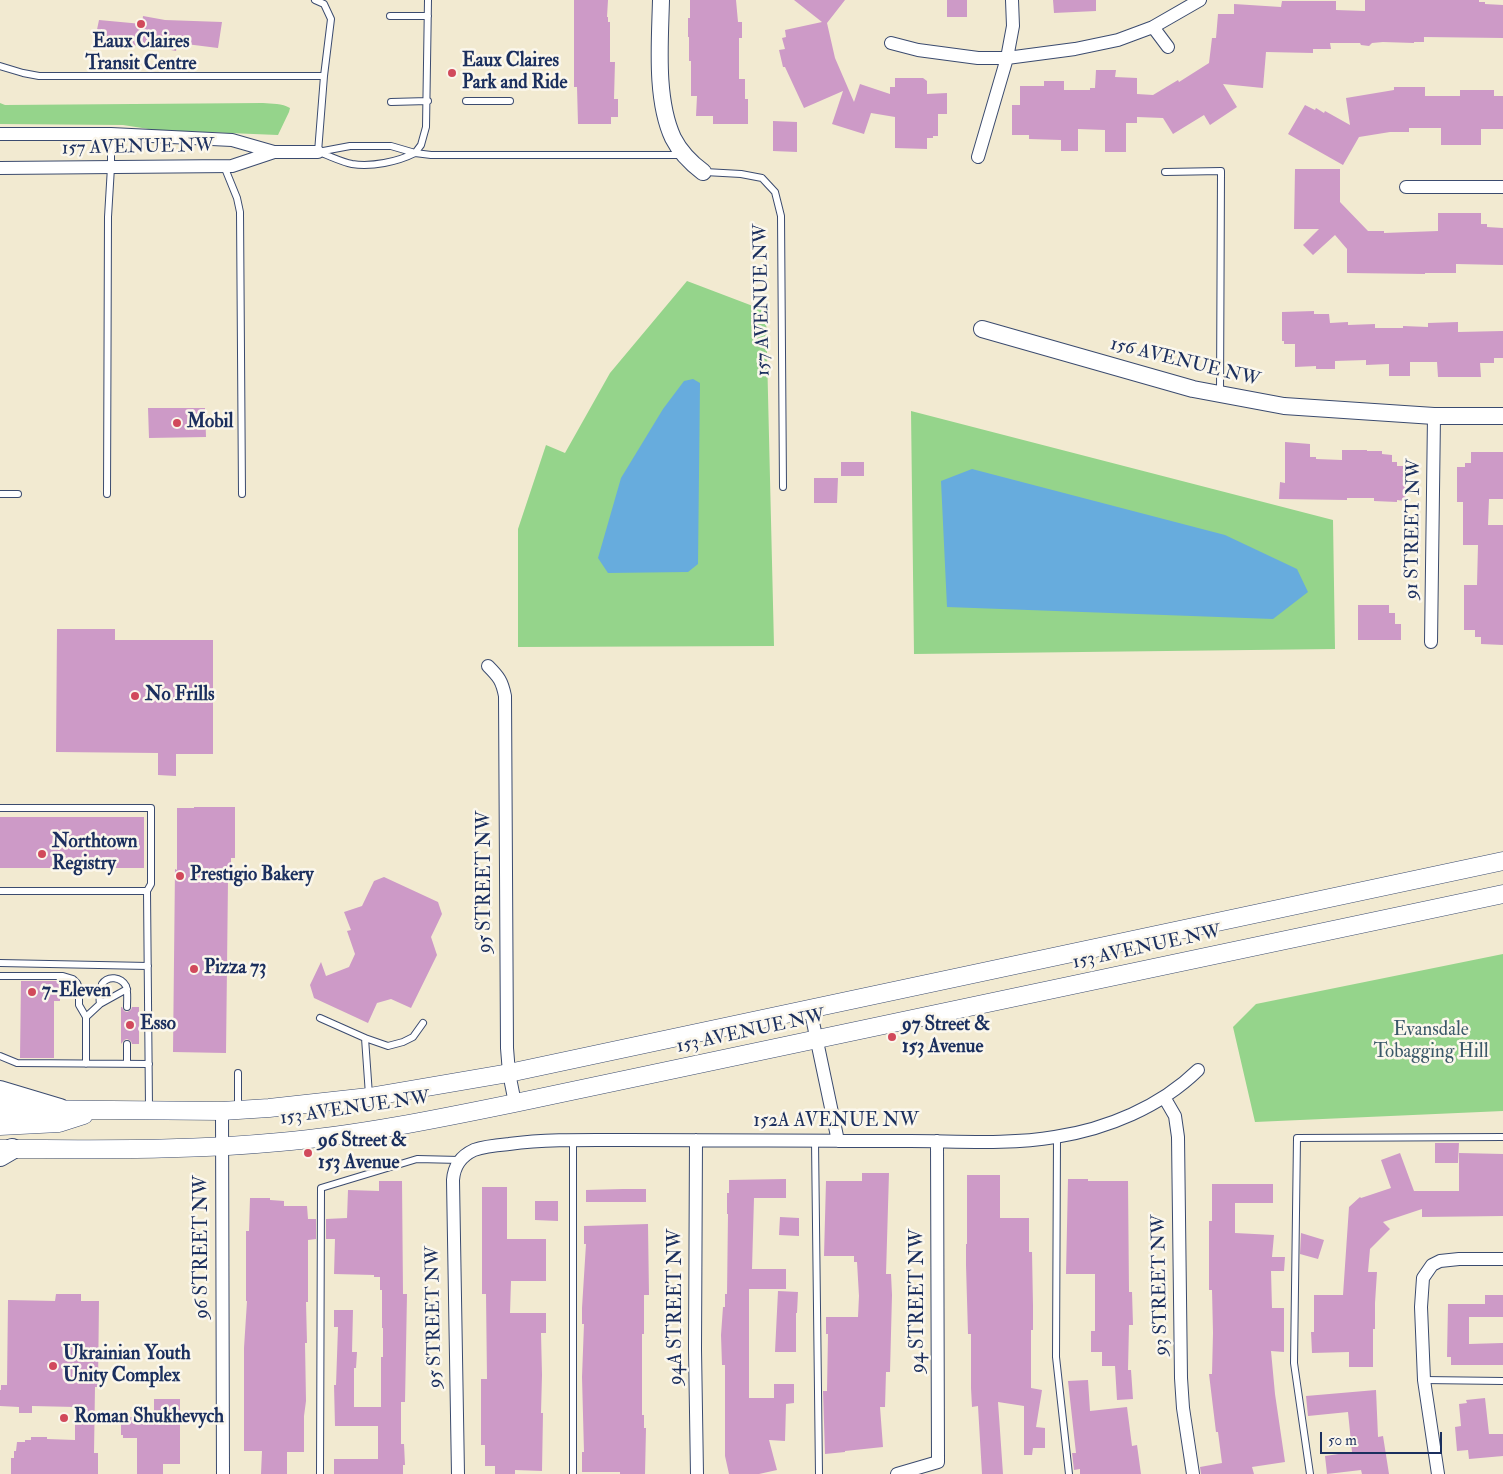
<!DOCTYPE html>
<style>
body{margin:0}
#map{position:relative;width:1503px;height:1474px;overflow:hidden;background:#f2ead1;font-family:"IM FELL Double Pica",serif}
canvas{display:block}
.scale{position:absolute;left:1320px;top:1432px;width:122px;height:22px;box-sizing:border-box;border:2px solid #1b2f5e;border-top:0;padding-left:6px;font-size:15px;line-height:18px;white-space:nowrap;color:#1b2f5e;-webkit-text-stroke:4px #fbf7ec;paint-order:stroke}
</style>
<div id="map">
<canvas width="1503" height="1474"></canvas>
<div class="scale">50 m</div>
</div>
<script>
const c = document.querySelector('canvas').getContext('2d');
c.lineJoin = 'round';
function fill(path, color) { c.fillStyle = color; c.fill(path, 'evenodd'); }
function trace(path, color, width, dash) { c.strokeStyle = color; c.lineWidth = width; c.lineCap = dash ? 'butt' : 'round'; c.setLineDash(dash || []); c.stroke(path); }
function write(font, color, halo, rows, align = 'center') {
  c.font = font + ' "IM FELL Double Pica",serif'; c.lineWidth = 5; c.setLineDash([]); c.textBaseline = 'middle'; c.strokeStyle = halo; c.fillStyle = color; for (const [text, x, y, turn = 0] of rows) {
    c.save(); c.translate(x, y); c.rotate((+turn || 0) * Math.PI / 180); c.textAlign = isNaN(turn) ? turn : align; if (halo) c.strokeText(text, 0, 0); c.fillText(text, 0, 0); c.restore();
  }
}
const green = new Path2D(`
 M0,103L5,105L263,103C272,104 282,103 290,108L289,112L278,135L155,130L123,125L0,124Z
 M687,281L766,311L774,646L518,647V529L546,445L565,453L610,373Z
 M911,411L1333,520L1335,649L914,654Z
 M1503,954V1111L1255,1122L1233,1027L1256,1004Z`);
const water = new Path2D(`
 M693,379L700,383L698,564L688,572L608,573L598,558L621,478L663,409L684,381Z
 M972,469L1225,535L1297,569L1308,592L1273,619L947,607L941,481Z`);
const building = new Path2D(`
 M574,0H608L607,17H608V22H610V62H615L614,99H618V117H611V124H578L577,87H574Z
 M690,0H736L738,22H742V38H739V79H745V99H748V124H713V116H696L697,96H691V61H689V37H688V18H690Z
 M794,0H845L827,23L835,58L854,102L860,84L890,94V87H895V78H923L927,81V94L947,93V114H938V136H933V138H927V149L895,148V117L871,113L864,134L832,124L843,91L804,108L785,67H783L779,50L785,49L782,38L786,37L785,30L822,22Z
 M947,0H967V17H947Z
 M1053,0H1096V11L1054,13Z
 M1365,0H1479V2H1485V4L1503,5V38L1424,37V42H1414V43L1383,42L1372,43L1369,46L1361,45L1360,43H1330L1331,49H1313V53L1266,52L1263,88L1223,84L1237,107L1210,125L1204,115L1173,134L1163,118L1137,117V123H1126V152H1105V130L1078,129V151H1061V140L1029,139V135H1012V105H1020V86H1044V81H1064V90H1090V88H1095L1096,70H1116L1115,77L1137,78V94L1153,95L1178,80L1179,82L1209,63L1212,38H1216L1218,14H1234V4L1281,7L1282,1H1336V10L1365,11Z
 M143,16L165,20L222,22L218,48L178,43L176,51L151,46L94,44L99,20L142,24Z
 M1394,87H1425V96H1460V90H1494V96H1503V129H1481V145H1441V128H1409V132H1390L1359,137L1343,165L1288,134L1305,105L1315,110L1316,108L1324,113L1325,111L1350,125L1346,98L1394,90Z
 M773,121L797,122V152L773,151Z
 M1295,169H1340V202L1368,231H1384V233L1438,231V213H1481V224H1487V227L1503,228V265L1456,264V273H1425V274L1347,273V249L1335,235L1313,255L1303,245L1319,229H1294Z
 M1314,311V314H1329L1330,323L1348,322V325L1375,324V328H1403V326L1428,327V323L1458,322V332L1503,331V358H1494V363H1480L1481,377H1438L1437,362H1410V376H1389V364L1366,365V360L1335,361V369H1316V366L1295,367V344H1284V341H1282V312Z
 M148,408H205L206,437L149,438Z
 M1285,442L1310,444V457H1316V459L1342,460V450H1367V451H1382V454L1392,455V462H1397V466H1405V476H1407L1405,501L1397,500V502L1374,501V498H1347V500L1279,499L1280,482L1285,483Z
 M1471,452H1503V499H1489L1488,525H1503V645L1481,644V637H1475V630H1464V585H1477L1478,545H1463V502H1457V467H1465V463H1471Z
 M841,462H864V476H841Z
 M814,478H838L837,503H814Z
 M1358,605H1389V613H1395V624H1401V640H1358Z
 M57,629H115V640H213V754H176V776L158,775V753L56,752Z
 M194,807H235V858H231V880H228L226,1053L173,1052L175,869L177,870V808H194Z
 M0,817H144V868H0Z
 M384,877L438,902L442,914L431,937L437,955L411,1008L391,999L377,1003L368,1023L314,998L310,985L321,962L326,976L349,967L355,954L347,931L351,930L344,912L362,906L374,881Z
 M21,981H60V1001H54V1058H20Z
 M121,1007H122L124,1011L127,1012L131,1010L132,1007H139V1044H132L131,1041L127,1039L124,1040L121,1044Z
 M1435,1143H1459L1458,1163H1435Z
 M1400,1153L1414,1191H1459V1153L1503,1154V1216L1422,1217V1209L1383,1222L1390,1229L1370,1249L1368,1272H1377L1375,1303V1329H1373V1367H1349V1352L1312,1353L1311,1332H1314V1295H1343L1349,1207L1360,1197L1361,1198L1391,1188L1381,1160Z
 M862,1173H889L886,1274H891L892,1295L890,1372H886L885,1407H880L883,1447L845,1451V1452L825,1454L823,1391H827L828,1334H826V1317H858L859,1296L857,1262H854V1256H824L826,1181H862Z
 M967,1175H1000V1218H1029V1252H1032L1033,1306V1330H1031V1388L1042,1390L1036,1427L1045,1428V1448H1033L1032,1455H1024V1406L998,1402L1003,1474H982L978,1406L972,1407L971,1388V1334H968L966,1265V1244H967Z
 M786,1179V1198H754L752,1269H786V1289H749V1398H774V1384H794V1403L786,1404L785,1441L769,1440L777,1470L759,1474H729L725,1456V1365H722L721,1335L723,1307H725V1294H727L728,1214H727V1193H729V1180Z
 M1068,1179H1088V1181H1128L1129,1292H1132L1133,1325H1129L1128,1370H1131L1133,1399L1117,1400L1115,1366H1102V1352H1091V1331H1095V1274H1066Z
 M379,1181H402L403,1294H407L405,1402H401V1444H404L405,1465H403V1474H334V1459H378V1426H335L334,1385H336L338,1327H334V1310H353L352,1352H357L356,1368H354V1407H381V1357H383V1328H382V1290H380V1277H374V1275L334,1274L335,1239H326V1219L347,1218L348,1190L379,1191Z
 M1212,1184H1273V1203H1235V1233L1274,1235L1272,1257H1285L1284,1271H1271L1272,1308H1284V1352L1271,1351L1275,1394L1285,1462L1252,1467L1254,1474H1201L1200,1467L1222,1463L1218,1432H1216L1209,1374H1212L1213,1333L1212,1290H1209V1221H1212Z
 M482,1187H507V1239H546V1281H511L510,1313H546V1333H541L542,1375L541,1413H543L542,1471L515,1470V1474H495V1466H485V1445H481V1379H487L486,1294H482Z
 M623,1189H646V1202H586V1190Z
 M250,1198H270V1200L284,1201V1206H307L308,1219H316V1239L308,1240V1302H306L307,1343H305L306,1401L304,1416V1452H287V1474H261L262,1451H244V1348L247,1301H246V1231H249Z
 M535,1201H558V1221L535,1220Z
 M780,1217L799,1218V1236L779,1235Z
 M648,1224L649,1295H644V1334H642V1415H644V1428H646L645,1474H620V1472H582V1452H584L582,1377L584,1324H582V1308L586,1244H584V1226Z
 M1301,1233L1324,1240L1318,1259L1300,1254Z
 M778,1291L798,1292L797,1313H796V1352H775Z
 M56,1294H81V1301H99L98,1387H95L94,1453H98V1474H11V1458H14V1451H16L17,1442H25V1440H31V1437H47V1439L75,1440V1407L32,1406V1413H19V1407L0,1406V1390H1V1385H7L8,1300L55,1301Z
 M1485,1295H1503V1317H1469V1344L1503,1343V1365H1451V1357H1447L1448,1304H1485Z
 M1088,1380L1090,1411L1127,1407L1132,1446L1137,1445L1141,1474H1080V1469L1074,1470L1072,1453H1076L1068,1381Z
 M1376,1390L1378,1437L1383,1436L1389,1474H1362L1361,1470L1327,1474L1325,1456L1352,1452L1348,1412L1308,1416L1306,1396Z
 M1485,1398L1489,1434H1503V1456L1469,1459L1468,1450L1457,1451L1455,1427L1461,1426L1459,1404L1467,1403L1466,1400Z
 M154,1399H180V1464H163V1474H137V1438H123V1435H121V1422H123V1417H154Z`);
const service = new Path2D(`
 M315,0L324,4L331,19L324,76L318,152
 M390,16H428
 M0,66L23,73L39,76H324
 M466,101H510
 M391,102L428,101
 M318,152L350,146H391L415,153L431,155H682
 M318,152C328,155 341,162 352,164C372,167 397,162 415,153
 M415,153L421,145L426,127L428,0
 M224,166L237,198L240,212L242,494
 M705,172L741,174L762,178L775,192L781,216L783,487
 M1165,172L1221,171L1220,393
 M0,494H18
 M107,494L108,217L111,167V134
 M0,808H151V884L147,891
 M0,891H147L149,1108
 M0,963L148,966
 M0,976H63L73,979L77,983L79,988V1005L86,1017V1064
 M100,1004C99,997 99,991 102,984C108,975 121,977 126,986C128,992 127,1001 127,1007
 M86,1017L100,1004L127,989
 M320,1018L365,1038L388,1046L403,1042L413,1037L423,1023
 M365,1038L369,1095
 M0,1056L17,1063L149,1064
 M127,1064V1044
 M238,1073V1108
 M1057,1137L1056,1357L1069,1474
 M815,1141L819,1474
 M1424,1380L1503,1381
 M320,1474L321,1188L417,1159L460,1160
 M573,1474V1140
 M1310,1474L1294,1363L1297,1138L1503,1137`);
const minor = new Path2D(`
 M1153,27L1168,47
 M891,43L918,50L978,58H1007L1075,49L1118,40L1153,27L1200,0
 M0,134H111L232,140L274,152H318
 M978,157L1007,58L1013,26L1012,0
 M0,168L232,166L274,152
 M1406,187H1503
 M1431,642L1434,416
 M488,666C499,677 502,681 505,696L507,1048L509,1073L515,1103
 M810,1008L838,1141
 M1164,1097L1175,1116L1178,1137L1181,1378L1183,1408L1193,1474
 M222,1111L223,1474
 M696,1140L695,1349L697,1474
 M458,1474L453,1180C454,1166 461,1156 474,1150C485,1146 498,1145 509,1144C548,1139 587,1140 627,1140C721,1140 815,1141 910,1141C956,1141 1009,1145 1055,1137C1107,1129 1160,1107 1198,1070
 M897,1474L938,1462L937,1141
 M1438,1474L1424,1380L1421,1307L1423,1278L1432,1265L1440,1261L1459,1259H1503`);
const tertiary = new Path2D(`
 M661,0C660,42 655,99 673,138C680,152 691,163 703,172
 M982,329L1193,389L1284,406L1434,416H1503`);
const secondary = new Path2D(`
 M0,1109L222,1111L269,1108L369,1097L509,1073L1503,861
 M0,1126L59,1123L84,1115
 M0,1149C93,1149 187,1151 280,1142C359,1135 437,1119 515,1103L1503,894`);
const primary = new Path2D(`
 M0,1091L60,1109
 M0,1156L12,1149`);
const markers = [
 [141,24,5,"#d1495b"],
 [452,73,5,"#d1495b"],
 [177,423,5,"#d1495b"],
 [135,696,5,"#d1495b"],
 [42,854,5,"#d1495b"],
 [180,876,5,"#d1495b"],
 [194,969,5,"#d1495b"],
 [32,992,5,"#d1495b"],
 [130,1025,5,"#d1495b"],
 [892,1037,5,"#d1495b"],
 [308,1153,5,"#d1495b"],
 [53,1366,5,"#d1495b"],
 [64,1418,5,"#d1495b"]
];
const poiNames = [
 ["Eaux Claires",141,43,"center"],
 ["Transit Centre",141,65,"center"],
 ["Eaux Claires",462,62],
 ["Park and Ride",462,84],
 ["Mobil",187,423],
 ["No Frills",145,696],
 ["Northtown",52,843],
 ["Registry",52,865],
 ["Prestigio Bakery",190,876],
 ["Pizza 73",204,969],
 ["7-Eleven",42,992],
 ["Esso",140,1025],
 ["97 Street &",902,1026],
 ["153 Avenue",902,1048],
 ["96 Street &",318,1142],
 ["153 Avenue",318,1164],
 ["Ukrainian Youth",63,1355],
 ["Unity Complex",63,1377],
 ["Roman Shukhevych",74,1418]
];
const streetNames = [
 ["157 AVENUE NW",138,148,-1],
 ["157 AVENUE NW",763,300,-91],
 ["156 AVENUE NW",1185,363,14],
 ["91 STREET NW",1414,529,-89],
 ["95 STREET NW",486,882,-90],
 ["153 AVENUE NW",1147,948,-12],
 ["153 AVENUE NW",751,1032,-12],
 ["153 AVENUE NW",355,1109,-8],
 ["152A AVENUE NW",836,1122],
 ["96 STREET NW",203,1247,-90],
 ["93 STREET NW",1161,1285,-91],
 ["94 STREET NW",919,1301,-90],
 ["94A STREET NW",677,1307,-90],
 ["95 STREET NW",435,1317,-91]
];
const parkNames = [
 ["Evansdale",1431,1031],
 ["Tobagging Hill",1431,1053]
];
fill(green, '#95d48b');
fill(water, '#67acdd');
fill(building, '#cd9ac7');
trace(service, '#3b4b6f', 8);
trace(minor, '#3b4b6f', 14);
trace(tertiary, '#3b4b6f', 18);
trace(secondary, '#3b4b6f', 19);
trace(primary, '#3b4b6f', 22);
trace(service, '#fff', 6);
trace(minor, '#fff', 12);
trace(tertiary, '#fff', 16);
trace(secondary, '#fff', 18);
trace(primary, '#fff', 20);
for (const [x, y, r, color] of markers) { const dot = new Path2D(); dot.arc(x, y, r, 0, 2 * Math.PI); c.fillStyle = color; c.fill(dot); trace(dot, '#fbf7ec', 2); }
write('bold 19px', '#1b2f5e', '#fbf7ec', poiNames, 'left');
write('19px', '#1b2f5e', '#fbf7ec', streetNames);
write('19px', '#3a5869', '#fbf7ec', parkNames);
</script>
